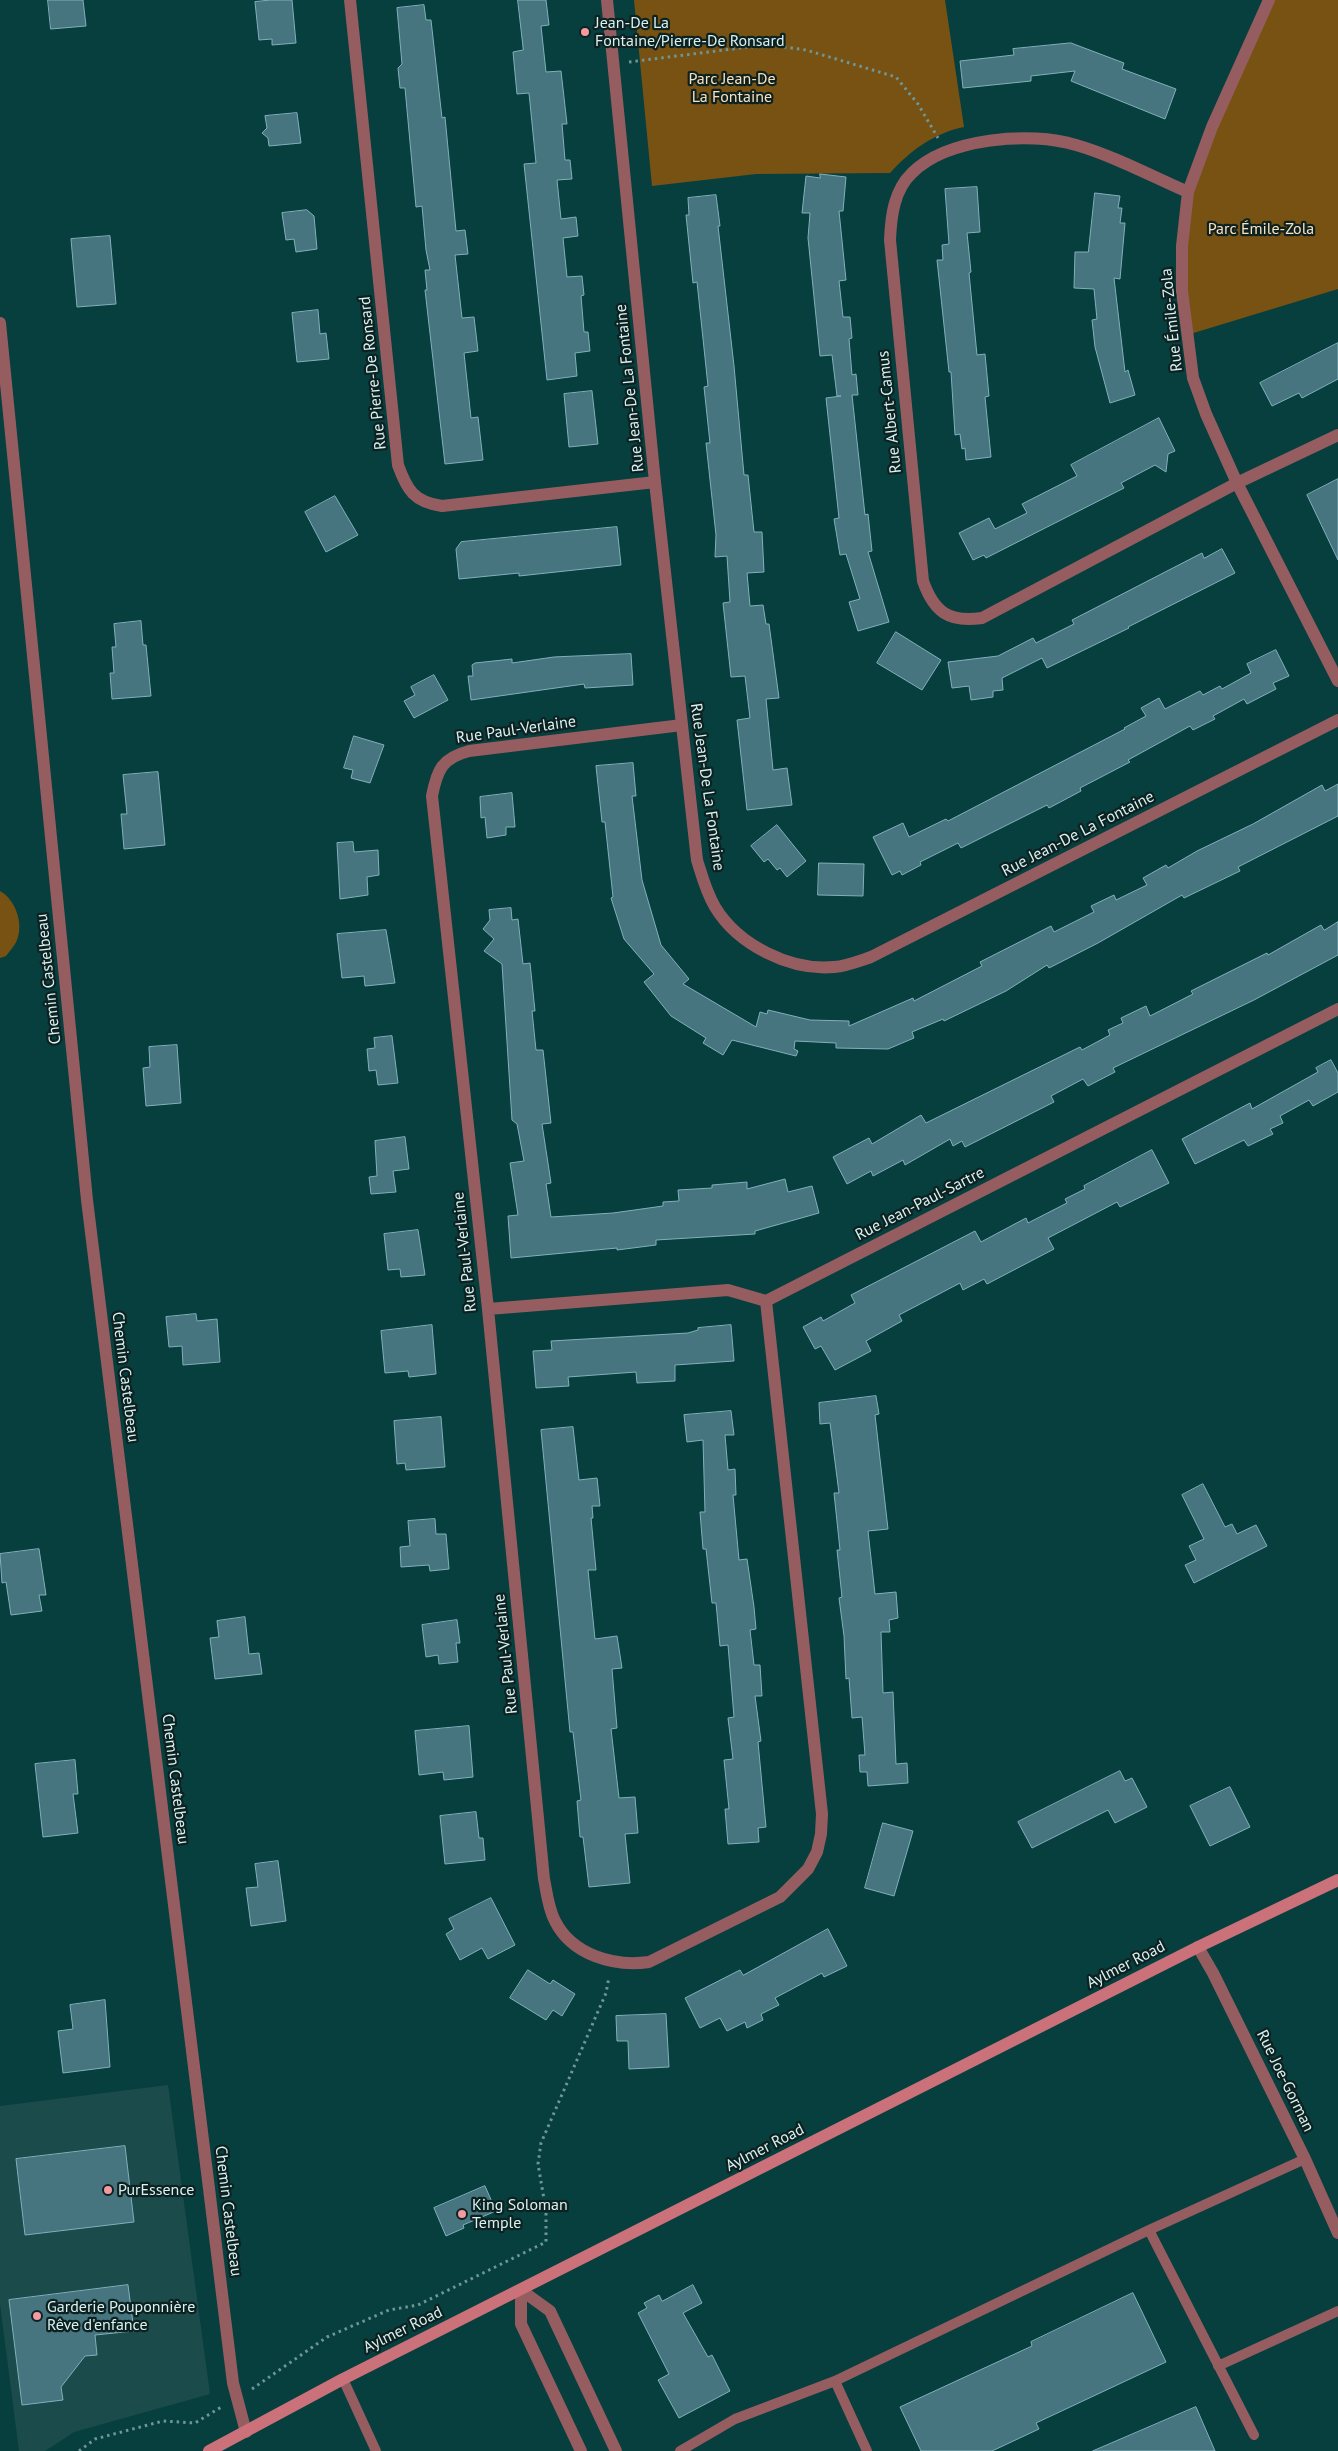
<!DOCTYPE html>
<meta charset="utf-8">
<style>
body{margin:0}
canvas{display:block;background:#073e3e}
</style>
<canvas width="1338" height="2451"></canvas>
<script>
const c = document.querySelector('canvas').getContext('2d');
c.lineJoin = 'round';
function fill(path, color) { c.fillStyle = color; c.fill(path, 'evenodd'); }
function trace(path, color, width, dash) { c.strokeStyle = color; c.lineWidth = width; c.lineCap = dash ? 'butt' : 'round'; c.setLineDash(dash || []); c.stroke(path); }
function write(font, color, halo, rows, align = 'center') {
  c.font = font + ' "PT Sans",sans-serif'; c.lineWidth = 4.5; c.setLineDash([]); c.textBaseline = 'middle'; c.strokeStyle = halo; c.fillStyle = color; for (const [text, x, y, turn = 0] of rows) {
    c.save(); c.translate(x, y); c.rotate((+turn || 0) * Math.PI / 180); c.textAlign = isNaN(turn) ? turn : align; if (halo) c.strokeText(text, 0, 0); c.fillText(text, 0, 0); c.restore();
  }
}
const built = new Path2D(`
 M168,2085L210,2394L74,2432L45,2451H19L0,2304V2106Z`);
const green = new Path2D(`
 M634,0H945L964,127C934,133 910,151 890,173L756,174L652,186Z
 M1269,0H1338V289L1187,335L1188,192Z
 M0,891C15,899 24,923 17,940C15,945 10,951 6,956L0,958Z`);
const building = new Path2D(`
 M48,0H83L86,26L51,29Z
 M271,0H292L296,43L272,45V39L259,40L255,2Z
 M518,0H546L549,25L541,26L546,72L561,71L567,124H562L565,160H570L572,179L557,180L561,219L576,217L578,236L563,238L567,277L582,276L584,295L581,296L584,332H588L590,351L575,353L577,376L547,380L524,164L536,163L529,93L517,94L513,52L523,50Z
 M424,5L426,20H431L442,118L445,117L456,231L465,230L468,254L455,255L462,318L474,317L478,351L464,353L471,418L478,417L483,460L445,464L425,290H427L425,270H430L426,250L422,206L416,207L405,88H400L398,68L402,64L397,8Z
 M1071,43L1124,63L1122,69L1176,89L1165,119L1071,81L1075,71L1031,76V81L963,88L960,61L1014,55L1013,49Z
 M297,113L301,143L269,146L268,138L262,133L267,128L265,116Z
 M820,174L846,177L843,211H839L846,280L839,281L843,317H850L852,338L849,339L852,375L856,374L858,395H852L865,515L868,514L872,551L868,552L889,622L858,631L849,602L860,599L846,554L840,555L834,519L839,518L826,398L841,396H837L832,355L820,356L808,238L810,213H802L806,176L820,178Z
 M977,187L980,232L967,233L971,272L969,273L977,355L985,354L989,396L985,397L991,457L966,460L965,448L962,449L960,434L955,435L951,372H949L937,260H943L942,245L949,244L945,189Z
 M1095,193L1120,196L1118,208H1122L1120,223H1125L1120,279L1114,278L1125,372L1128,370L1135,395L1110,403L1095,347L1092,320L1097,319L1094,289L1074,288L1075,252H1088Z
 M716,195L720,226H718L734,366L744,475H748L754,532H762L764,572L747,573L750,606L763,605L766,624H769L779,698L766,699L773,770L787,768L792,805L747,810L737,720L750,718L745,676L731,677L723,603L730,602L727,556L715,557L716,535L706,443H710L704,387L708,386L697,282L693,283L686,215H689L688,198Z
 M307,210L314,216L317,249L296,252L294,239L286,240L282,213Z
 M110,236L116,304L77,307L71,239Z
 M318,310L320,334L326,333L329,359L297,362L292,313Z
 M1338,343V379L1302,398L1299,393L1272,406L1260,383Z
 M592,391L598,444L569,447L564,394Z
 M1159,418L1175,451L1168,454L1166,472L1155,465L1121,483L1124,488L986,558L984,555L973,560L959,533L989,518L995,529L1027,513L1022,504L1077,476L1071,465Z
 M1338,479V560L1307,495Z
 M335,496L358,535L326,552L305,512Z
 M617,527L621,565L519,576V573L459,579L456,549L461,542Z
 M1222,549L1235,573L1128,627L1129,628L1047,668L1042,658L1002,678L1003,690L993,691V697L971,700L969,686L952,688L948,662L998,656L1033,638L1036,643L1074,624L1072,620L1202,553L1204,558Z
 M141,621L143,645H146L151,696L112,699L110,673H114L112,647H116L114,624Z
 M896,632L941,660L922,690L877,663Z
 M1276,650L1289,676L1273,683L1276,689L1247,704L1244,699L1213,716L1215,719L1193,730L1190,726L1128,760L1130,762L1080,788L1081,791L1049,808L1047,805L961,848L958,843L920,862L921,865L902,875L900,871L892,875L873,837L903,823L909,837L946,819L948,821L1125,729L1124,728L1146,716L1141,708L1159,698L1165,709L1200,691L1203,695L1220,686L1222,689L1251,673L1247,664Z
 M631,654L633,685L585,688L584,684L471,700L468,676H473L472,665L475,663L512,659V663L554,657Z
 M434,675L448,700L414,718L404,701L415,695L411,687Z
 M354,736L384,745L370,783L351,778L353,770L344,768Z
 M633,763L636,796H632L642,880L661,945L689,979L683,984L756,1027L760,1012L767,1014L768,1010L810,1020L849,1021V1026L913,998L914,1001L982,966L980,962L1051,926L1054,932L1094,912L1091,906L1114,895L1116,900L1147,885L1143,878L1166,865L1168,868L1197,851L1253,824L1322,785L1325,791L1338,784V816L1238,867L1240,871L1184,898L1182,895L1098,943L1049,968L1047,965L1006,991L944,1021L943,1019L912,1032L914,1038L888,1049L836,1048V1043L795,1041L794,1049L798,1051L796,1056L732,1040L723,1055L703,1043L706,1038L671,1016L644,982L654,974L624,939L611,898L613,897L605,822H602L596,766Z
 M158,772L165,845L124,849L121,814H127L123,775Z
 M512,793L515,827H506V835L487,838L485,817L481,818L480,797Z
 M777,825L806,861L787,877L780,868L777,870L768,859L764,862L751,846Z
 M353,842L354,852L378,850L379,875L367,877L368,895L340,899L337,843Z
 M819,863L864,864L863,896L818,895Z
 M511,908L512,920L518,919L523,964L530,963L535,1011H532L536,1050H543L551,1123L542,1124L551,1183L546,1184L551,1217L613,1213L663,1206V1202L679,1201L678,1190L712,1188V1185L747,1182V1189L785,1179L788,1192L812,1186L819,1213L755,1231V1234L656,1240V1245L617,1250V1248L511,1258L508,1216L518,1215L510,1163L524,1161L517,1124L512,1120L502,964L484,951L494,939L483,929L490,920L489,910Z
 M1338,922V955L1254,1000L1113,1068L1115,1072L1088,1086L1083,1079L1051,1096L1054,1102L965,1147L962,1141L953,1146L950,1139L905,1165L903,1160L873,1176L871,1171L847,1184L833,1157L869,1138L872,1144L921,1115L926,1123L1080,1047L1082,1050L1110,1035L1108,1030L1123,1023L1121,1018L1146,1006L1150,1016L1193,994L1191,991L1267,953L1268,955L1321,925L1324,930Z
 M386,930L395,983L365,986L364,976L342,978L337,934Z
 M392,1036L398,1083L378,1085L376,1070L369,1071L367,1049L375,1048L374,1038Z
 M177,1045L181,1103L146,1106L143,1068L150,1067L149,1047Z
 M1331,1060L1338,1073V1092L1313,1106L1309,1100L1280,1116L1283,1123L1270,1129L1273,1134L1248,1146L1244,1140L1195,1164L1182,1139L1250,1103L1252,1109L1318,1072L1316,1068Z
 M405,1137L409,1169L393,1171L396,1192L371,1194L369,1177L377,1176L375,1141Z
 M1152,1150L1169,1183L1120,1207L1117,1202L1048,1238L1054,1249L987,1284L984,1279L963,1290L960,1283L899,1315L902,1321L866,1341L871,1351L835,1370L821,1346L815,1349L803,1327L821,1317L823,1321L855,1303L851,1295L975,1231L981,1242L1026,1218L1028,1223L1067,1203L1065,1199L1085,1189L1084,1186Z
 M418,1230L425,1275L401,1277L400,1269L388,1270L384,1234Z
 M196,1314L197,1321L217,1319L220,1362L183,1365L182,1346L169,1347L166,1317Z
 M432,1325L436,1374L409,1377L408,1371L385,1373L381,1331Z
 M731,1325L734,1361L675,1365V1381L637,1383L636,1372L568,1377L569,1386L536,1388L533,1351L552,1350L551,1341L688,1333L698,1330V1328Z
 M876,1396L879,1414L875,1415L888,1529L868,1531L875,1594L896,1592L898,1618L889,1620L890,1632H881L883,1693L893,1692L896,1764L907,1763L908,1783L868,1786L867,1772H860L859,1755H865L862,1717L852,1718L849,1678L846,1679L844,1636L839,1598L842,1597L837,1550H840L834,1493H839L830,1423L820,1424L819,1403Z
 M731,1411L734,1435H725L728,1470L735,1469L736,1495H733L739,1560L747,1559L754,1607L756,1629L750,1630L754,1665H760L762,1696H755L761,1741L758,1742L766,1827L758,1828L759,1842L728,1844L725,1809H729L724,1760L733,1759L728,1718L734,1717L728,1645L720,1646L716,1603H712L706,1549H703L700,1512H705L703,1440L687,1442L684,1415Z
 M441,1417L445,1467L406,1470L405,1463L397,1464L394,1421Z
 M573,1427L579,1480L597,1478L600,1506H592L593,1518H591L596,1570H588L595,1639L617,1636L622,1668L612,1669L617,1728L611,1729L619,1798L635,1797L638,1833L625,1834L630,1883L589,1887L583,1837H580L577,1801L581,1800L573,1732H570L541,1430Z
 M1203,1484L1225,1527L1232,1524L1237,1534L1256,1525L1267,1546L1194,1583L1185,1565L1196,1560L1189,1546L1204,1539L1182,1495Z
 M435,1519L436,1534H446L449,1569L430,1571L429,1565L401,1567L400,1547L410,1546L408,1521Z
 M39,1549L46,1595H39L42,1611L11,1615L6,1582L2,1583L0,1554Z
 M245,1617L249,1654L259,1653L262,1674L215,1679L210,1638L219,1637L217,1621Z
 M457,1620L460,1643H456L458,1662L439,1664L438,1655L426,1657L422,1625Z
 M469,1726L473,1777L444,1780L443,1772L419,1775L415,1731Z
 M75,1760L78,1794H73L78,1833L43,1837L35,1764Z
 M1120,1771L1125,1781L1132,1778L1147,1807L1115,1823L1108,1810L1032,1848L1018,1822Z
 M1230,1787L1250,1827L1210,1846L1190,1806Z
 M476,1812L479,1838H483L485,1860L445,1864L440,1816Z
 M883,1823L913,1831L894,1896L865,1888Z
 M278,1861L286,1921L251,1926L246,1888L258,1887L255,1864Z
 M491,1898L515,1945L488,1959L482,1948L460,1960L446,1934L454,1929L449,1919Z
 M828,1929L847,1966L824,1977L822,1973L775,1998L779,2005L761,2014L763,2020L747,2028L745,2022L727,2031L720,2018L700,2028L685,1998L740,1970L743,1975Z
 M528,1970L550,1984L553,1980L575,1994L562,2016L553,2010L546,2020L510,1998Z
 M105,2000L110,2067L63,2073L58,2031L73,2029L70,2005Z
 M666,2014L669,2067L629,2069L628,2041H617L616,2016Z
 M125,2146L134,2222L25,2235L16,2159Z
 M485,2186L496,2211L463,2225L464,2228L446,2236L434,2208Z
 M128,2285L134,2331L95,2335L97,2355L85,2356L61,2387L63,2400L22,2405L9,2300Z
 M693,2285L702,2303L683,2313L708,2357L712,2355L730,2391L679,2418L658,2380L669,2374L638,2313L647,2308L644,2303L659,2295L662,2301Z
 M1133,2293L1166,2362L1036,2423L1039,2429L992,2451H921L900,2407L1032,2346L1031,2342Z
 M1196,2407L1215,2451H1093Z`);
const path = new Path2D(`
 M629,62L748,47L777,46L806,50L896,77L918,104L938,138
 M252,2389L327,2337L389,2310L418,2305L546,2242V2211L538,2164L541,2143L606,1993L609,1977
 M79,2451L95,2439L163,2421L195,2423L223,2406`);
const lane = new Path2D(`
 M1149,2230L1254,2435
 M1218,2366L1338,2311
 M343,2379L376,2451
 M835,2381L867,2451
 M680,2451L735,2419L835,2381L1149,2230L1305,2159`);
const street = new Path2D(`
 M350,0L398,465C407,490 414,502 442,506L655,482
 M607,0L655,482L697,860C702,876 706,892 715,907C738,945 790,971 834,967C847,966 859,961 871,957L1338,720
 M1269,0L1212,127L1188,192L1182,246V291L1193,378L1206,414L1237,483L1338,681
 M1188,192C1151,176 1114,156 1076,145C1030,131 947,138 912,173C894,190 891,216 890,240L923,581C934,612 949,623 982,618L1237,483L1338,435
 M0,323L87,1200L233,2383L246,2432
 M682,725L469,751C442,758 437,770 432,796L488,1309L544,1879C547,1893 548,1908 555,1921C572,1955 614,1967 649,1962L780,1897L808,1869L817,1852L821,1834L822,1814L766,1301
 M488,1309L728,1290L766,1301L1338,1009
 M1198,1947L1213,1973L1305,2159L1338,2233
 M521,2290L550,2311L616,2451
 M521,2290V2324L581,2451`);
const secondary = new Path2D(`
 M209,2451L343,2379L1198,1947L1338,1880`);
const markers = [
 [585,32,5,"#f49aa1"],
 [108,2190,5,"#f49aa1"],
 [462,2214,5,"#f49aa1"],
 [37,2316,5,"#f49aa1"]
];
const poiNames = [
 ["Jean-De La",595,23],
 ["Fontaine/Pierre-De Ronsard",595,41],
 ["PurEssence",118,2190],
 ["King Soloman",472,2205],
 ["Temple",472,2223],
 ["Garderie Pouponnière",47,2307],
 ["Rêve d'enfance",47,2325]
];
const parkNames = [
 ["Parc Jean-De",732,79],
 ["La Fontaine",732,97],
 ["Parc Émile-Zola",1261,229]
];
const streetNames = [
 ["Rue Émile-Zola",1172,320,-96],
 ["Rue Pierre-De Ronsard",373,373,-96],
 ["Rue Jean-De La Fontaine",630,388,-96],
 ["Rue Albert-Camus",890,412,-96],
 ["Rue Paul-Verlaine",516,730,-8],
 ["Rue Jean-De La Fontaine",707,787,82],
 ["Rue Jean-De La Fontaine",1078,834,-27],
 ["Chemin Castelbeau",49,979,-96],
 ["Rue Jean-Paul-Sartre",920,1204,-27],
 ["Rue Paul-Verlaine",465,1252,-96],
 ["Chemin Castelbeau",125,1377,83],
 ["Rue Paul-Verlaine",506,1654,-96],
 ["Chemin Castelbeau",175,1779,83],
 ["Aylmer Road",1126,1965,-27],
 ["Rue Joe-Gorman",1285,2081,64],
 ["Aylmer Road",765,2148,-27],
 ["Chemin Castelbeau",228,2211,83],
 ["Aylmer Road",403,2330,-26]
];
fill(built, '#1c4b4b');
fill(green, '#775213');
fill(building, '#46747f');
trace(building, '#80b0bc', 1);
trace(path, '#6e9696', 3, [2.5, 4]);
trace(lane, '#965d61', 10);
trace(street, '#965d61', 12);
trace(secondary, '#cb7179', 12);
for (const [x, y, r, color] of markers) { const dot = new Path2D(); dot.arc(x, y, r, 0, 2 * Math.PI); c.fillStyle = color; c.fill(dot); trace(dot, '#0d2121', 2); }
write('16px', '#d8f2f1', '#0d2121', poiNames, 'left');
write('16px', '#fae0bc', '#0d2121', parkNames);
write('16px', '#d8f2f1', '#0d2121', streetNames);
</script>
